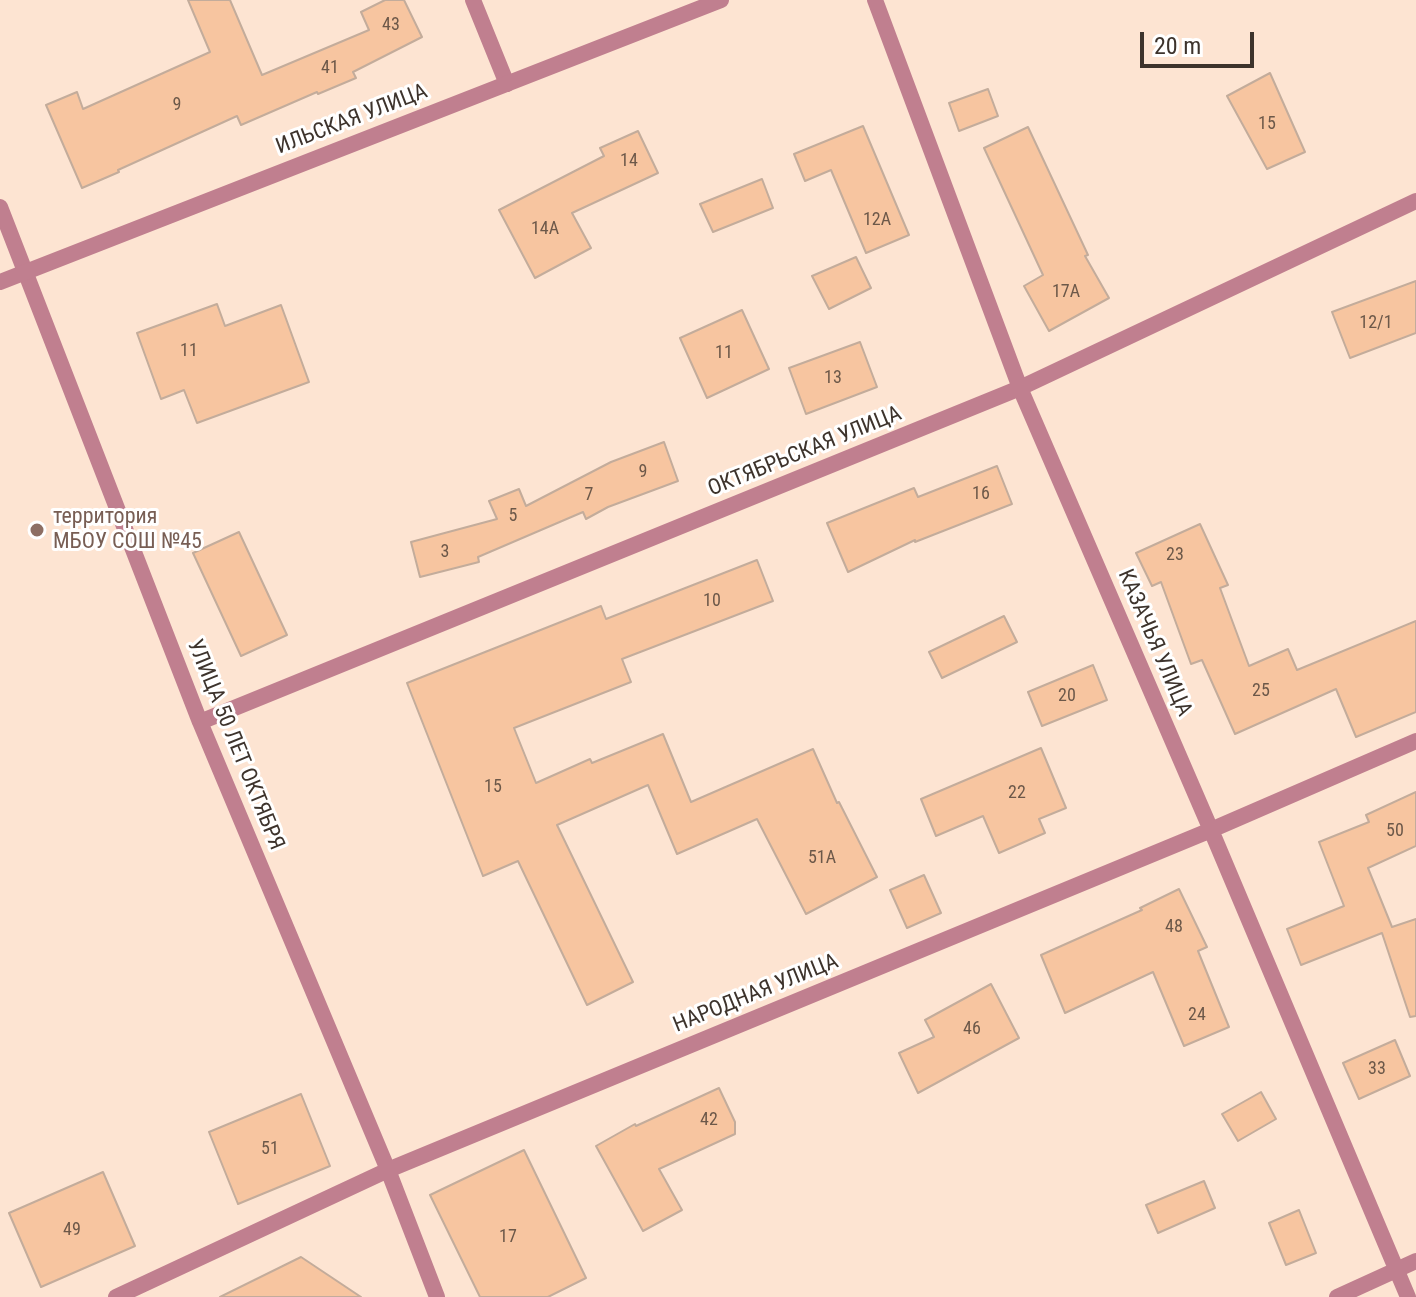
<!DOCTYPE html>
<meta charset="utf-8">
<style>
body{margin:0}
#map{position:relative;width:1416px;height:1297px;overflow:hidden;background:#fde4d2;font-family:"Roboto Condensed",sans-serif}
canvas{display:block}
.scale{position:absolute;left:1140px;top:32px;width:114px;height:36px;box-sizing:border-box;border:4px solid #3d332c;border-top:0;padding-left:10px;font-size:24px;line-height:28px;white-space:nowrap;color:#3d332c;-webkit-text-stroke:6px #fff;paint-order:stroke}
</style>
<div id="map">
<canvas width="1416" height="1297"></canvas>
<div class="scale">20 m</div>
</div>
<script>
const c = document.querySelector('canvas').getContext('2d');
c.lineJoin = 'round';
function fill(path, color) { c.fillStyle = color; c.fill(path, 'evenodd'); }
function trace(path, color, width, dash) { c.strokeStyle = color; c.lineWidth = width; c.lineCap = dash ? 'butt' : 'round'; c.setLineDash(dash || []); c.stroke(path); }
function write(font, color, halo, rows, align = 'center') {
  c.font = font + ' "Roboto Condensed",sans-serif'; c.lineWidth = 6; c.setLineDash([]); c.textBaseline = 'middle'; c.strokeStyle = halo; c.fillStyle = color; for (const [text, x, y, turn = 0] of rows) {
    c.save(); c.translate(x, y); c.rotate((+turn || 0) * Math.PI / 180); c.textAlign = isNaN(turn) ? turn : align; if (halo) c.strokeText(text, 0, 0); c.fillText(text, 0, 0); c.restore();
  }
}
const building = new Path2D(`
 M188,0H230L262,75L369,30L361,12L385,0H404L422,37L353,72L356,78L318,94L317,92L241,125L237,116L118,170L119,172L82,188L46,105L77,92L83,109L210,52Z
 M1270,73L1305,152L1267,169L1227,96Z
 M988,89L998,116L959,131L949,103Z
 M863,126L909,235L866,253L831,170L805,181L794,154Z
 M1028,127L1088,255L1085,256L1109,298L1049,331L1024,286L1043,275L984,148Z
 M638,131L658,173L572,213L591,248L535,278L499,210L604,156L600,148Z
 M762,179L773,208L713,232L700,204Z
 M856,257L871,288L829,309L812,276Z
 M1416,281V333L1350,358L1332,312Z
 M217,304L225,326L281,305L309,382L197,423L184,390L161,399L137,333Z
 M742,310L769,369L707,398L680,338Z
 M860,342L877,387L806,414L789,368Z
 M664,442L678,481L608,507L586,519L583,512L478,557L479,562L420,577L411,542L497,519L489,501L519,489L526,506L611,462Z
 M997,466L1012,504L915,542V540L848,572L827,523L914,488L918,497Z
 M1200,524L1228,585L1220,588L1249,666L1288,649L1297,670L1416,621V712L1356,737L1336,689L1235,734L1202,660L1191,664L1161,582L1152,586L1136,553Z
 M239,532L287,635L241,656L193,553Z
 M757,560L773,601L622,659L631,682L514,728L536,783L590,759L592,763L663,734L691,802L813,749L837,803L839,802L877,877L806,914L757,819L677,854L648,785L557,825L633,982L587,1005L518,861L483,876L407,683L601,606L606,619Z
 M1004,616L1017,642L942,678L929,652Z
 M1093,665L1107,700L1042,726L1028,692Z
 M1041,748L1066,808L1039,819L1045,833L999,853L983,816L936,836L921,799Z
 M1416,792V846L1368,868L1392,927L1416,919V1016L1410,1017L1382,933L1301,965L1287,929L1344,906L1319,842L1369,822L1366,815Z
 M924,875L941,913L907,928L890,890Z
 M1179,889L1207,947L1198,951L1229,1027L1184,1046L1153,972L1065,1013L1041,955L1142,910L1140,908Z
 M991,984L1019,1038L918,1093L899,1053L934,1037L925,1020Z
 M1395,1040L1410,1076L1359,1099L1343,1063Z
 M719,1088L735,1122V1134L659,1169L682,1210L643,1231L596,1146L635,1124L636,1126Z
 M1261,1092L1276,1119L1238,1141L1222,1114Z
 M301,1094L330,1166L238,1204L209,1132Z
 M524,1150L586,1278L548,1297H480L430,1195Z
 M103,1172L135,1246L41,1287L9,1213Z
 M1204,1181L1215,1208L1158,1233L1146,1205Z
 M1299,1210L1316,1253L1286,1265L1269,1223Z
 M301,1257L361,1297H220Z`);
const service = new Path2D(`
 M473,0L507,84`);
const minor = new Path2D(`
 M875,0L1020,388L1211,830L1408,1297
 M0,207L200,722L388,1170L437,1297
 M200,722L1020,388L1416,201
 M116,1297L388,1170L1211,830L1416,741
 M1337,1297L1416,1261`);
const tertiary = new Path2D(`
 M0,282L721,0`);
const markers = [
 [37,530,8,"#8d6e63"]
];
const numberNames = [
 ["43",391,25],
 ["41",330,68],
 ["9",177,105],
 ["15",1267,124],
 ["14",629,161],
 ["12А",877,220],
 ["14А",545,229],
 ["17А",1066,292],
 ["12/1",1376,323],
 ["11",189,351],
 ["11",724,353],
 ["13",833,378],
 ["9",643,472],
 ["16",981,494],
 ["7",589,495],
 ["5",513,516],
 ["3",445,552],
 ["23",1175,555],
 ["10",712,601],
 ["25",1261,691],
 ["20",1067,696],
 ["15",493,787],
 ["22",1017,793],
 ["50",1395,831],
 ["51А",822,858],
 ["48",1174,927],
 ["24",1197,1015],
 ["46",972,1029],
 ["33",1377,1069],
 ["42",709,1120],
 ["51",270,1149],
 ["49",72,1230],
 ["17",508,1237]
];
const streetNames = [
 ["ИЛЬСКАЯ УЛИЦА",352,120,-21],
 ["ОКТЯБРЬСКАЯ УЛИЦА",805,452,-22],
 ["КАЗАЧЬЯ УЛИЦА",1154,643,67],
 ["УЛИЦА 50 ЛЕТ ОКТЯБРЯ",235,745,68],
 ["НАРОДНАЯ УЛИЦА",756,994,-22]
];
const educationNames = [
 ["территория",53,517],
 ["МБОУ СОШ №45",53,542]
];
fill(building, '#f7c5a0');
trace(building, '#c3ac9b', 2);
trace(service, '#c07f8f', 16);
trace(minor, '#c07f8f', 16);
trace(tertiary, '#c07f8f', 16);
for (const [x, y, r, color] of markers) { const dot = new Path2D(); dot.arc(x, y, r, 0, 2 * Math.PI); c.fillStyle = color; c.fill(dot); trace(dot, '#fff', 3); }
write('18px', '#6c5849', null, numberNames);
write('22px', '#3d332c', '#fff', streetNames);
write('22px', '#785e54', '#fff', educationNames, 'left');
</script>
